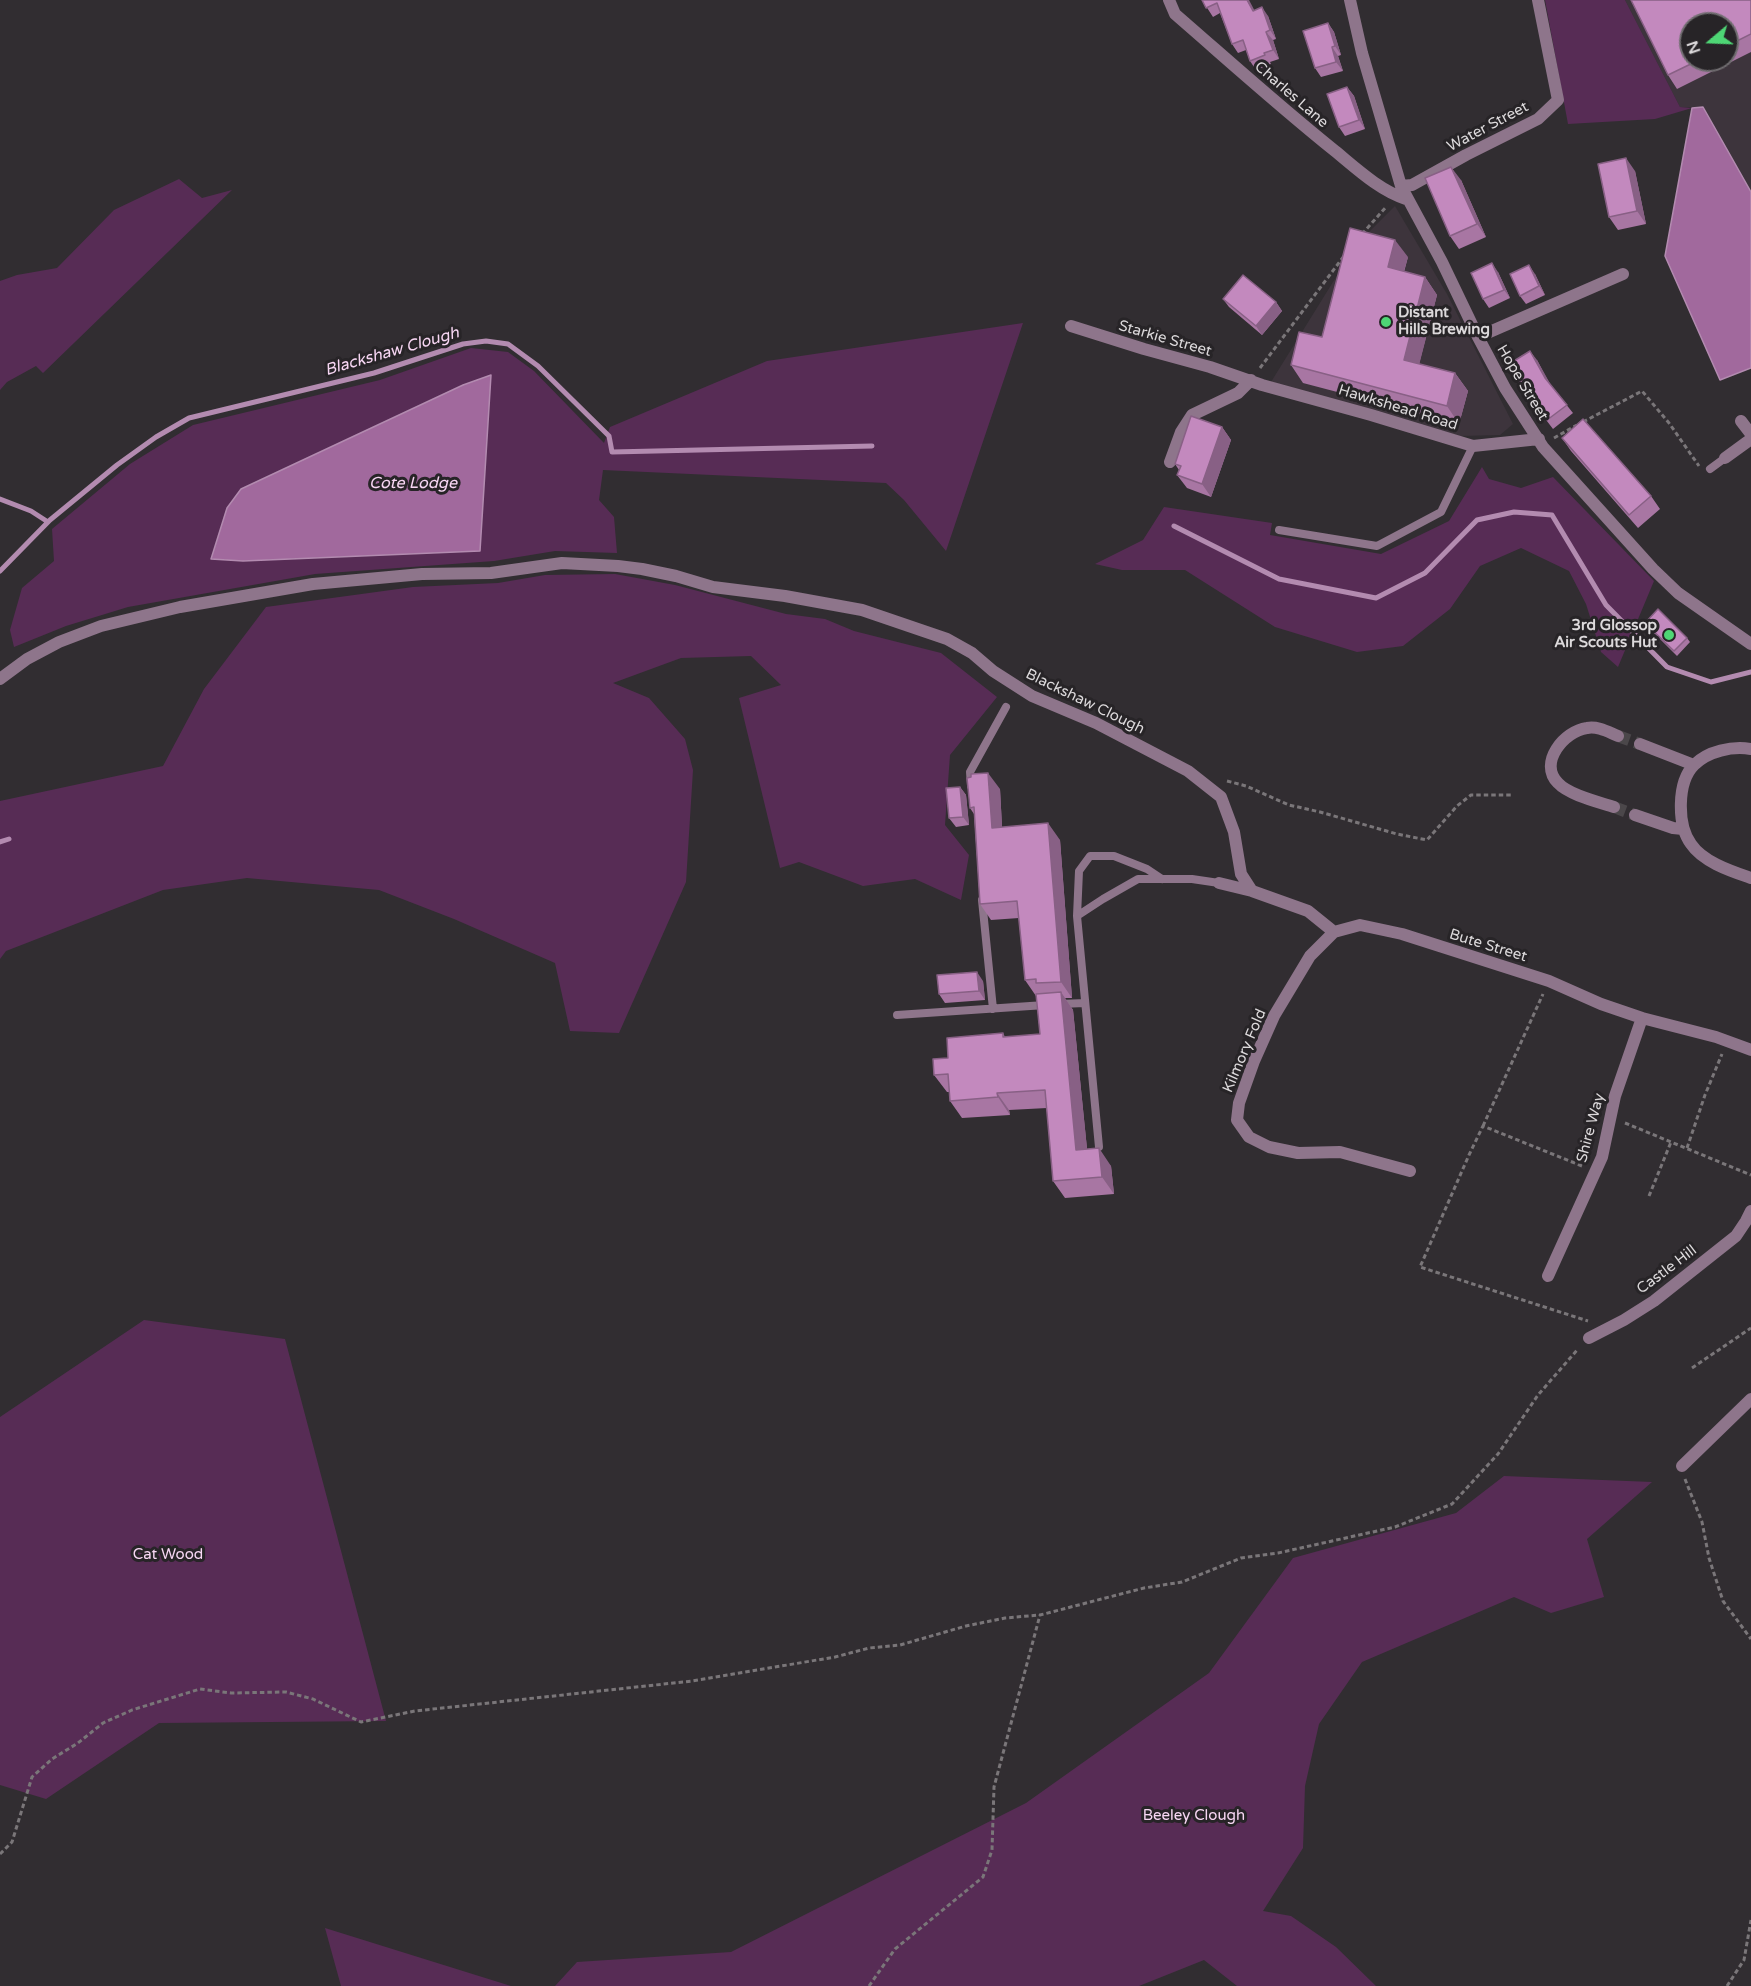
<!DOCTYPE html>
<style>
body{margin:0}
#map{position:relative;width:1751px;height:1986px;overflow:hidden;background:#312d31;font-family:"Varela Round",sans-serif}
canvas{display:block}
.north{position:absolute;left:1679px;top:12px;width:60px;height:60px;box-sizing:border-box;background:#272427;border:2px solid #6f6c6f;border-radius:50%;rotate:251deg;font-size:16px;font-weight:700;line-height:24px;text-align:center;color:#dcd9db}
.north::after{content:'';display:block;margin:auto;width:21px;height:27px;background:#4ed675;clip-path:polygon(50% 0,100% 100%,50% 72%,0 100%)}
</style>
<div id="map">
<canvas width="1751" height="1986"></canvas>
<div class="north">N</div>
</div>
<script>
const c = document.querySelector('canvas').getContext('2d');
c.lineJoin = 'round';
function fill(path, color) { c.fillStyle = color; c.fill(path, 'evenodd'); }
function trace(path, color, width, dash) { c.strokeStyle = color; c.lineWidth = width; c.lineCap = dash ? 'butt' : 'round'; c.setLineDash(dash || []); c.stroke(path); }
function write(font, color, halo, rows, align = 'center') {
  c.font = font + ' "Varela Round",sans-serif'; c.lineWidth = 6; c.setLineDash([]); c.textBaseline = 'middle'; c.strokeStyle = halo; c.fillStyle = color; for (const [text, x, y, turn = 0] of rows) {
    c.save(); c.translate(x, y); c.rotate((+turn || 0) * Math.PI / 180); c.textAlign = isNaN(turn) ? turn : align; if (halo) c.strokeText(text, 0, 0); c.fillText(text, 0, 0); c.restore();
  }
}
const built = new Path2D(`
 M1625,0H1751V192L1703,107H1680ZM1691,24H1727V60H1691Z
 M1395,206L1447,294L1513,424L1500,435L1460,436L1271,382L1346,261L1369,232Z`);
const green = new Path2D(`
 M1545,0H1625L1680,107L1692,108L1655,119L1568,124Z
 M179,179L202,198L232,190L43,373L36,366L7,382L0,390V281L17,275L57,268L114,210Z
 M1023,323L946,551L904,500L886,483L603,470L599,500L614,517L617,553L555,551L494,561L315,574L128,607L66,626L14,647L10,630L22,588L54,561L52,529L130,464L193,425L380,380L471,348L508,352L534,371L604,443L610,427L767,361ZM490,376L479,550L243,561L211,559L241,489L463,385Z
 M1482,467L1489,479L1521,488L1553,477L1654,581L1618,667L1601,652L1586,604L1569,571L1521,548L1480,566L1450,609L1403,646L1357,652L1275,627L1185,570H1122L1095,564L1143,540L1164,507L1272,523L1270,535L1381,554L1449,521Z
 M615,574L675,585L786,614L825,619L854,631L941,653L997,697L950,755L945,825L969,855L961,900L915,879L863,886L799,862L780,868L739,698L781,685L751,656L681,658L613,683L649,698L685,739L693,770L686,882L619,1033L570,1031L555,963L454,919L379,890L247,878L163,890L6,951L0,959V801L163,766L204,689L266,607L413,587L498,583L545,575Z
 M144,1320L285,1339L386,1721L159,1723L46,1799L0,1785V1417Z
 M1504,1476L1652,1482L1587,1539L1604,1597L1551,1613L1514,1597L1362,1662L1319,1724L1305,1786L1303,1848L1263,1911L1291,1916L1336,1947L1376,1986H1237L1204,1960L1139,1986H555L577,1962L731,1952L1026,1803L1209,1673L1293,1558L1456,1513Z
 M325,1928L511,1986H341Z`);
const water = new Path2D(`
 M1703,107L1751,192V368L1720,380L1665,256L1692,108Z
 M491,375L480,551L243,561L211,559L227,508L241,489L463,385Z`);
const stream = new Path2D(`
 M0,499L31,511L48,522
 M1174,526L1279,579L1376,598L1425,573L1477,520L1514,512L1552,515L1606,605L1667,667L1711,682L1751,672
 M0,571L50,520L117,465L156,437L189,418L374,373L463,344L486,341L508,344L538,366L609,436L612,452L872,446
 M0,842L9,839`);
const minorTunnel = new Path2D(`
 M1618,736L1640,744
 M1614,807L1635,815`);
const path = new Path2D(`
 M1362,234L1387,206
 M1260,368L1344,256
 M1583,422L1642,391L1669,423L1699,466
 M1554,438L1577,425
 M1227,781L1246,786L1289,805L1320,812L1397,834L1427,840L1457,806L1471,795H1513
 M1625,1123L1751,1175
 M1483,1126L1543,994
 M1687,1148L1705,1095L1722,1054
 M1582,1166L1483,1126L1469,1155L1420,1267L1588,1321
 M1649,1196L1671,1142
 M1692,1368L1751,1328
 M1685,1479L1702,1522L1709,1558L1723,1601L1751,1639
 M0,1854L12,1842L32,1777L52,1759L78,1743L103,1723L132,1710L200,1689L231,1693L286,1692L313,1699L361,1722L415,1711L692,1681L835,1657L869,1648L900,1645L966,1626L1005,1618L1040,1615L1144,1588L1182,1582L1241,1558L1278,1553L1395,1527L1452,1504L1498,1454L1538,1395L1578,1349
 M869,1986L895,1949L983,1877L992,1850L994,1787L1040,1615
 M1727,1986L1744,1960L1751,1920`);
const service = new Path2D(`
 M1710,469L1725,458
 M1279,530L1377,546L1441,512L1473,446
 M971,786L970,772L1006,707
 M982,900L993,1009
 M1077,916L1079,871L1090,856H1114L1147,869L1162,879
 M1060,1004L1085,1003
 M897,1015L1045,1005
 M1099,1147L1077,916L1103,899L1138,879H1192L1219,883`);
const minor = new Path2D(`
 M1169,0L1175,14C1228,60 1280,107 1335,151C1357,169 1379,190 1406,199
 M1350,0L1362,53L1401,186L1442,262L1478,337L1505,388L1543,447L1653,569L1678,593L1751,644
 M1401,186L1412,185L1466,155L1538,119L1558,100L1538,0
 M1071,326L1144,349L1210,367L1262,385L1371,415L1473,446L1539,439
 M1478,337L1623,274
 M1741,421L1751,434
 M1725,458L1751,439
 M1170,462L1181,432L1192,415L1238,393L1251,380
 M0,679L27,659L59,642L101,626L180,607L313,584L422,574L491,573L562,563L618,566L642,569L676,576L713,587L785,596L862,610L947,639L972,653L993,671L1032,696L1096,723L1188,771L1221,797L1234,832L1241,874L1252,891
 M1640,744L1694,765
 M1751,749C1732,746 1708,751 1694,765C1677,782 1677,825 1691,844C1703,862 1731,871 1751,878
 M1614,807C1599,802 1569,795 1558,783C1538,763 1564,731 1587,728C1598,726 1608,732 1618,736
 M1635,815L1673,828L1683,829
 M1219,883L1252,891L1308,911L1334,932L1360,925L1402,934L1549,981L1601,1004L1642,1018L1716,1037L1751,1050
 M1334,932L1310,956L1274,1016L1254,1061L1239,1103L1237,1120L1249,1137L1269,1147L1298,1153L1340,1152L1410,1171
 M1548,1276L1602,1157L1615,1096L1642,1018
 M1589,1338L1624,1320L1654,1301L1736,1236L1746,1221L1751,1211
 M1682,1466L1751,1399`);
const wall = new Path2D(`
 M1202,0L1254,10L1268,16L1276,39L1273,40L1279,59L1270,62L1271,64L1256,70L1250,61L1246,50L1238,53L1232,44L1220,13L1213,17Z
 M1751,0V52L1677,89L1668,75ZM1727,24V60H1691Z
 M1328,23L1334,32L1341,55L1338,56L1343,71L1321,77L1315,68Z
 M1347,87L1354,96L1365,129L1345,136L1339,127Z
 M1635,171L1646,224L1618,230L1609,217Z
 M1461,180L1486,237L1459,249L1450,236Z
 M1408,257L1404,272L1425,277L1437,295L1419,364L1455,373L1468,391L1459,424L1303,383L1291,365Z
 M1498,272L1510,298L1489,308L1483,299Z
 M1535,274L1545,295L1526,304L1520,296Z
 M1223,299L1276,302L1282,311L1262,335L1229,307Z
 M1537,360L1549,383L1573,413L1553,429L1524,391Z
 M1222,427L1231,440L1211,497L1187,488L1177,475L1179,470L1175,464Z
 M1562,438L1651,496L1660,509L1638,528L1571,451Z
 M1645,623L1687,638L1690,642L1677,656L1648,627Z
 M960,787L966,795L969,825L956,827L949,818Z
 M1000,789L1002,827L1060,840L1072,998H1065L1073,1010L1087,1149L1111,1166L1114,1194L1065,1198L1053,1181L1047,1108L1009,1110L1010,1115L962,1118L950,1101V1092H947L934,1075L948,1058L1003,1033L1005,1037L1040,1034L1036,996L1025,980L1019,918L991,920L980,904L974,814L970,808Z
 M983,981L985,1000L945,1003L939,994Z`);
const shadedWall = new Path2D(`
 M1247,0H1249L1259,19L1253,11Z
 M1262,7L1268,16L1276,39L1270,30Z
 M1328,23L1334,32L1341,55L1335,46Z
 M1266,32L1273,40L1279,59L1273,50Z
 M1332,47L1338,56L1343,71L1336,62Z
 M1347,87L1354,96L1365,129L1359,120Z
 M1626,158L1635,171L1646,224L1637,211Z
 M1451,167L1461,180L1486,237L1477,224Z
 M1395,240L1408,257L1400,285L1388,267Z
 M1492,263L1498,272L1510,298L1504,290Z
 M1529,265L1535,274L1545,295L1539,286Z
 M1425,277L1437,295L1416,377L1404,360Z
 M1276,302L1282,311L1262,335L1256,326Z
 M1530,351L1537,360L1552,387L1545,378Z
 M1455,373L1468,391L1459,424L1447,406Z
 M1222,427L1231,440L1211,497L1202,484Z
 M988,773L1000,789L1003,844L992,828Z
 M960,787L966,795L969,825L963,817Z
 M1048,823L1060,840L1072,998L1061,982Z
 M977,972L983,981L985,1000L979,991Z
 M1061,992L1073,1010L1089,1168L1076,1150Z
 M997,1093L1009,1110L1010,1115L998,1097Z
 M1099,1148L1111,1166L1114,1194L1102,1177Z`);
const building = new Path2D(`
 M1202,0H1247L1253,11L1262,7L1270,30L1266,32L1273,50L1264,53L1265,55L1250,61L1243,40L1232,44L1217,3L1206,8Z
 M1631,0H1751V34L1727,46V24H1691V60H1699L1668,75Z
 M1328,23L1335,46L1332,47L1336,62L1315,68L1303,31Z
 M1347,87L1359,120L1339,127L1327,94Z
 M1626,158L1637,211L1609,217L1598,164Z
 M1451,167L1477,224L1450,236L1425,178Z
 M1350,228L1395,240L1388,267L1425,277L1404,360L1455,373L1447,406L1291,365L1299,332L1322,337Z
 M1492,263L1504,290L1483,299L1471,273Z
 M1529,265L1539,286L1520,296L1510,274Z
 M1243,275L1276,302L1256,326L1223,299Z
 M1530,351L1545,378L1567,405L1547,420L1524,391L1509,364Z
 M1191,416L1222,427L1202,484L1177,475L1181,466L1175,464Z
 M1583,419L1651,496L1629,515L1562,438Z
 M1658,609L1687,638L1674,651L1645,623Z
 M988,773L992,828L1048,823L1061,982L1036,983V979L1025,980L1017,901L980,904L974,807L970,808L967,778L971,777V774Z
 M960,787L963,817L949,818L946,788Z
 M977,972L979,991L939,994L937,975Z
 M1061,992L1076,1150L1099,1148L1102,1177L1053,1181L1045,1090L997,1093L998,1097L950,1101L948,1074L934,1075L933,1059L948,1058L947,1038L1003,1033V1037L1040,1034L1036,994Z`);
const markers = [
 [1386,322,6,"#4ed675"],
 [1669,635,6,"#4ed675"]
];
const streetNames = [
 ["Charles Lane",1291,95,41],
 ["Water Street",1488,127,-28],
 ["Starkie Street",1165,339,16],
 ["Hope Street",1522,383,59],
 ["Hawkshead Road",1398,408,17],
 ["Blackshaw Clough",1085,702,26],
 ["Bute Street",1488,946,17],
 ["Kilmory Fold",1245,1051,-67],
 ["Shire Way",1591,1128,-75],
 ["Castle Hill",1667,1270,-37]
];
const poiNames = [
 ["Distant",1398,313],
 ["Hills Brewing",1398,330],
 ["3rd Glossop",1657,626,"right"],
 ["Air Scouts Hut",1657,643,"right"]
];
const parkNames = [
 ["Cat Wood",168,1555],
 ["Beeley Clough",1194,1816]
];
const waterNames = [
 ["Blackshaw Clough",392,352,-16],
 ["Cote Lodge",413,484]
];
fill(built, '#3d343c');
fill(green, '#572c55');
fill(water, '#a1699d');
trace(water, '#b38bb0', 1.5);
trace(stream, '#b38bb0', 5);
trace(minorTunnel, '#4b474a', 12, [12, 6]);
trace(path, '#7a7679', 3, [4.5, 3]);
trace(service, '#8e758b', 8);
trace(minor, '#8e758b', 12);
fill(wall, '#a876a3');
fill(shadedWall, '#886085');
fill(building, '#c389be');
trace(building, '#886085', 1.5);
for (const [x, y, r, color] of markers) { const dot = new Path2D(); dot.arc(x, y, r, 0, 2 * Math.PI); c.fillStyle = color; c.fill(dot); trace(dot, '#272427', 2); }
write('15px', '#dcd9db', '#272427', streetNames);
write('bold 15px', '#dcd9db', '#272427', poiNames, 'left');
write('15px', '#f8d7f4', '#272427', parkNames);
write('italic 16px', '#f7d6f3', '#272427', waterNames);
</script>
